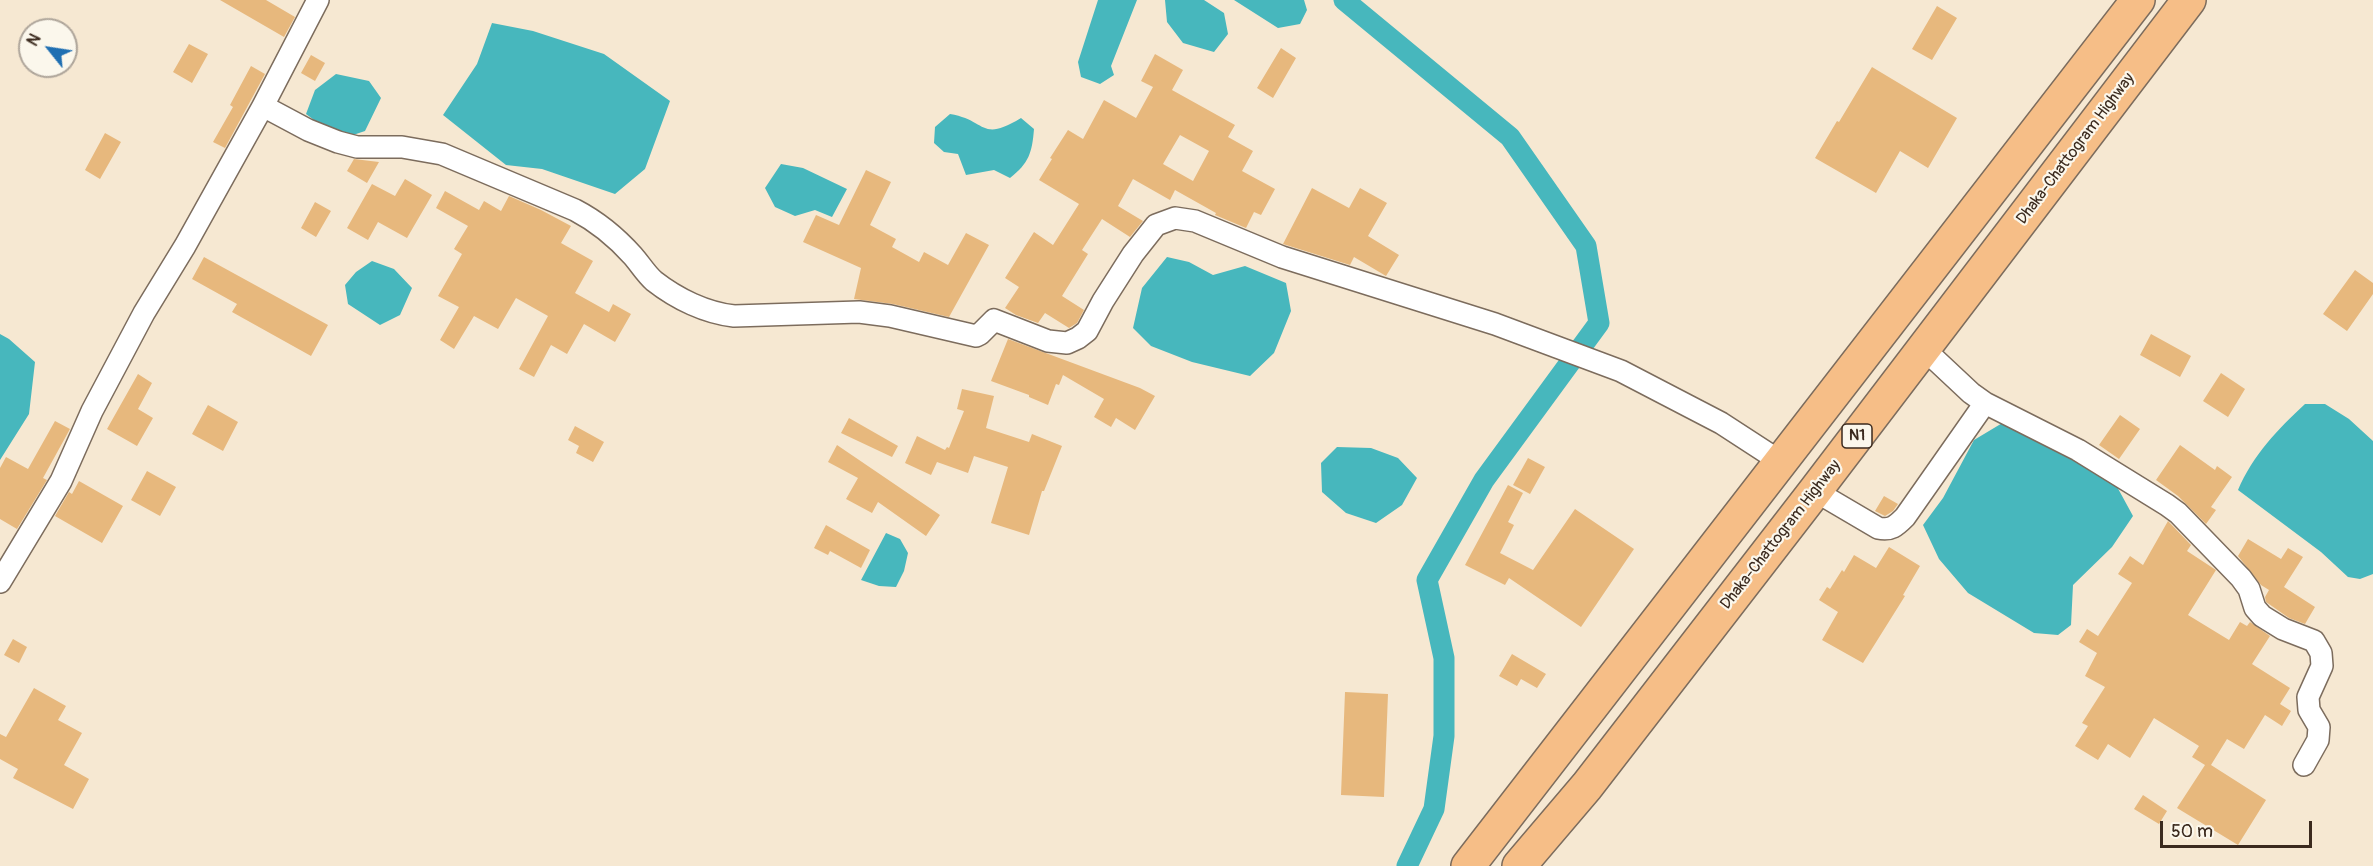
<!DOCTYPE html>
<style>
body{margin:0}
#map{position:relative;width:2373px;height:866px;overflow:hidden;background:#f6e8d2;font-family:Pangolin,sans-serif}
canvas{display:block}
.north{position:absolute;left:18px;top:18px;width:60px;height:60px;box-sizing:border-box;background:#fbf7ec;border:2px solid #aea59a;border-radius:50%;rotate:300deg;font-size:16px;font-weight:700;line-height:24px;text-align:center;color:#3b2a1e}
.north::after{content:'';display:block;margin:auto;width:21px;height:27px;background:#1f6fb2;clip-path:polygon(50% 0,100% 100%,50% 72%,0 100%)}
.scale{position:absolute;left:2160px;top:821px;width:152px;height:27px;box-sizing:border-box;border:3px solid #3b2a1e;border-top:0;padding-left:8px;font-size:18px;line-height:21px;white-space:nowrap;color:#3b2a1e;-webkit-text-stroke:4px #fbf7ec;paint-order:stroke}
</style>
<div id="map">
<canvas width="2373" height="866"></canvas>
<div class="north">N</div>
<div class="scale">50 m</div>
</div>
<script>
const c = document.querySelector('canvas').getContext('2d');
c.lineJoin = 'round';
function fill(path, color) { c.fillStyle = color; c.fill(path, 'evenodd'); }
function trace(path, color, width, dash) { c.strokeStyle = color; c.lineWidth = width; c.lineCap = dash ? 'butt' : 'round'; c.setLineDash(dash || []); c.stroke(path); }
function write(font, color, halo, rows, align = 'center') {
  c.font = font + ' Pangolin,sans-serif'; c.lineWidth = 4.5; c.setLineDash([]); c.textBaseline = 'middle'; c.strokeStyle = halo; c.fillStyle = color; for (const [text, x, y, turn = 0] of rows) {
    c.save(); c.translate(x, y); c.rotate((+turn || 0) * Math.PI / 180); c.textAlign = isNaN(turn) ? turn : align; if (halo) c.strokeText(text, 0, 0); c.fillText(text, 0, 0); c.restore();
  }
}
const water = new Path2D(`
 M1098,0H1137L1111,66L1114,75L1100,84L1081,77L1078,62Z
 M1165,0H1204L1224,13L1228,34L1214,52L1183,43L1167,22Z
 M1234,0H1304L1307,10L1300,24L1278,28Z
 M492,23L533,31L604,54L670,101L645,169L615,194L542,169L506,165L443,115L477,64Z
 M336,74L369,81L381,98L365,131L347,137L326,129L306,114L315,90Z
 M950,114C987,120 980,143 1021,118L1034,129C1032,153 1029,163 1010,178L994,170L966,175L958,154L944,152L934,143L935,127Z
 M781,164L803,168L847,189L832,217L815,210L795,216L775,207L765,188Z
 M1167,257L1189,262L1213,275L1245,266L1286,283L1291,311L1274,353L1250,376L1192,362L1151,346L1133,328L1142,288Z
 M372,261L394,269L412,288L400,315L380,325L348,304L345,285L356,272Z
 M0,334L9,339L35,362L29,414L0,460Z
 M2305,404H2325L2349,419L2373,441V574L2360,579L2348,577L2321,552L2238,490C2253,455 2278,429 2305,404Z
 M2004,422L2115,483L2133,516L2112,547L2073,585L2071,625L2058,635L2034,633L1968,593L1939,559L1923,525L1943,498L1974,440Z
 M1337,447L1371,448L1398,458L1417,478L1402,505L1376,523L1346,513L1322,492L1321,463Z
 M886,533L900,539L908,553L904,571L896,587L879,586L861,580Z`);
const canal = new Path2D(`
 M1344,0L1510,137L1586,246L1599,323L1484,480L1427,580L1444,658V736L1434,809L1407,866`);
const building = new Path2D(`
 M220,0H266L295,17L284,37Z
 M1937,6L1957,18L1932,60L1912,49Z
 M189,44L208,54L192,83L173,72Z
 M1281,48L1296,58L1273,98L1257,88Z
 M1155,54L1183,70L1172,90L1235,125L1228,137L1253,151L1242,171L1275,189L1261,215L1254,212L1246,228L1215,215L1216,213L1175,190L1170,200L1133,179L1118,206L1143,221L1130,237L1102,219L1082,250L1088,254L1062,296L1084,310L1077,323L1069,328L1045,313L1038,323L1016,315L1005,308L1019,287L1005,278L1034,232L1053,245L1079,204L1039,180L1052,159L1050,158L1068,130L1083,139L1104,100L1136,118L1153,87L1141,81ZM1180,135L1209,151L1193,181L1163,164Z
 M311,55L325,63L315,81L301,73Z
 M251,66L265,74L225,148L213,142L233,107L230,105Z
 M1872,67L1957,118L1928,168L1900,151L1876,193L1815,158L1837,121L1839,122Z
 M105,133L121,142L100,179L85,170Z
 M354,159L379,162L367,183L347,171Z
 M866,170L891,182L870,225L896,239L892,247L919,262L924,252L948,265L966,233L989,245L949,317L893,304L854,299L861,268L803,242L816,215L839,225Z
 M405,179L432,195L407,238L378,222L368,240L347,228L372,184L395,196Z
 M1312,188L1349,208L1360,188L1387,203L1368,236L1399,255L1386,276L1354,257L1350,265L1283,244Z
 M445,191L479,210L484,201L501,211L509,196L541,210L571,226L561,243L593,261L575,293L609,312L613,304L631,314L615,342L584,324L567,354L551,345L534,377L519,369L548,316L516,298L498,329L474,316L454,349L440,340L459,307L438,296L462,254L454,249L468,226L436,208Z
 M315,202L331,211L316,237L301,228Z
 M204,257L328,325L311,356L232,312L237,304L192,279Z
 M2355,270L2373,283V294L2347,331L2323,314Z
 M2151,334L2191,356L2180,377L2140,355Z
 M1008,339L1140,388L1155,396L1135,430L1116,418L1111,427L1094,417L1104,399L1063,375L1059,385L1056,384L1048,405L1029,397V395L991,381Z
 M2221,373L2245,389L2228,417L2203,401Z
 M138,374L152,383L138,409L153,418L137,446L107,429Z
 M962,389L994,396L986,428L1029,442L1032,434L1062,446L1044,491H1042L1029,535L991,523L1008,467L974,456L968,473L937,462L931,475L905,463L917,436L945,450L947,447L949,448L964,411L957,409Z
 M208,405L238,422L223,451L192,434Z
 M2120,415L2140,429L2119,459L2099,445Z
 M849,418L898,446L892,457L841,433Z
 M55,421L70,429L43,478L47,480L17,529L0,519V468L6,457L28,469Z
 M575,426L604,442L593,462L576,453L579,446L568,440Z
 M837,445L940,515L926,536L878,502L872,513L846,499L858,478L828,462Z
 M2180,445L2215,470L2217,466L2232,477L2211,507L2216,510L2206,524L2178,496L2156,480Z
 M1528,458L1545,467L1530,494L1513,485Z
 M147,471L176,487L160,516L131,500Z
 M79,481L123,506L102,543L55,516L69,492L72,494Z
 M1508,485L1523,493L1508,522L1514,525L1500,553L1533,570L1575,509L1634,549L1581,627L1509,578L1505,585L1465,565Z
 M1884,496L1898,504L1893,511L1885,516L1875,511Z
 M2168,521L2191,545L2187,551L2216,570L2188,615L2229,640L2240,622L2247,626L2250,622L2270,636L2252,664L2290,688L2280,704L2291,711L2282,726L2265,715L2244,749L2227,739L2211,765L2266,800L2238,845L2177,808L2205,765L2192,757L2199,746L2154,718L2130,758L2108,744L2098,760L2075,746L2088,726L2082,723L2105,687L2085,676L2097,653L2079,642L2087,629L2098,636L2132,583L2118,574L2130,556L2143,565Z
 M826,525L870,550L861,568L830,551L828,555L814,548Z
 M2248,539L2281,559L2288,548L2303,557L2284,587L2315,607L2305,624L2289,618L2266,602L2265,597L2269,590L2261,585L2238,556Z
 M1889,547L1920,566L1903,595L1905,596L1863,663L1822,640L1838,612L1819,600L1827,587L1830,589L1842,570L1844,572L1854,555L1876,568Z
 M13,639L27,647L19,663L4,655Z
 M1512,654L1546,674L1537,688L1521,679L1517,686L1499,676Z
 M34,688L66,706L58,720L82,733L64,765L89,779L73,809L13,778L18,769L0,759V734L6,737Z
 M1345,692L1388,694L1384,797L1341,795Z
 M2143,795L2167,811L2159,824L2134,809Z`);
const minor = new Path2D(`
 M263,106L308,130L338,142L357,147H402L442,154L575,210C598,222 616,237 633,256C640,264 646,274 654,281C677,299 706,313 734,316L859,312L890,316L976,336L980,334L994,320L1048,341L1067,343L1078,338L1087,331L1103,301L1133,254L1156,225L1175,218L1195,221L1282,257L1495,324L1621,371L1721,423L1781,462
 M1924,349L1971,393L1985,403
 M1815,491L1878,528C1891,531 1896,526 1905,517L1985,403L2078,450L2167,505L2178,513L2241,578L2249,589L2255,608L2262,616L2283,629L2314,641L2321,653L2322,666L2308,697L2309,710L2319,727L2318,740L2304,765
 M0,582L61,481L92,411L144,313L185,246L263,106L318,0`);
const trunk = new Path2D(`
 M1468,866L2138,0
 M1519,866L1587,786L1815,491L2189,0`);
const shields = [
 [1857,436,30]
];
const shieldNames = [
 ["N1",1857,436]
];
const streetNames = [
 ["Dhaka-Chattogram Highway",2076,149,-53],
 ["Dhaka-Chattogram Highway",1781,535,-52]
];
fill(water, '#47b7bd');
trace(canal, '#47b7bd', 21);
fill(building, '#e7b87d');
trace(minor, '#7c6c5d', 24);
trace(trunk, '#7c6c5d', 36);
trace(minor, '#fff', 21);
trace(trunk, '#f6be87', 33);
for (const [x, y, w] of shields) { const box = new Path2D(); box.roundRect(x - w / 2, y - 12, w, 24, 4.5); c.fillStyle = '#fbf7ec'; c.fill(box); trace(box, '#3b2a1e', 1.5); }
write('bold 15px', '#3b2a1e', null, shieldNames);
write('16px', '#3b2a1e', '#fbf7ec', streetNames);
</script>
